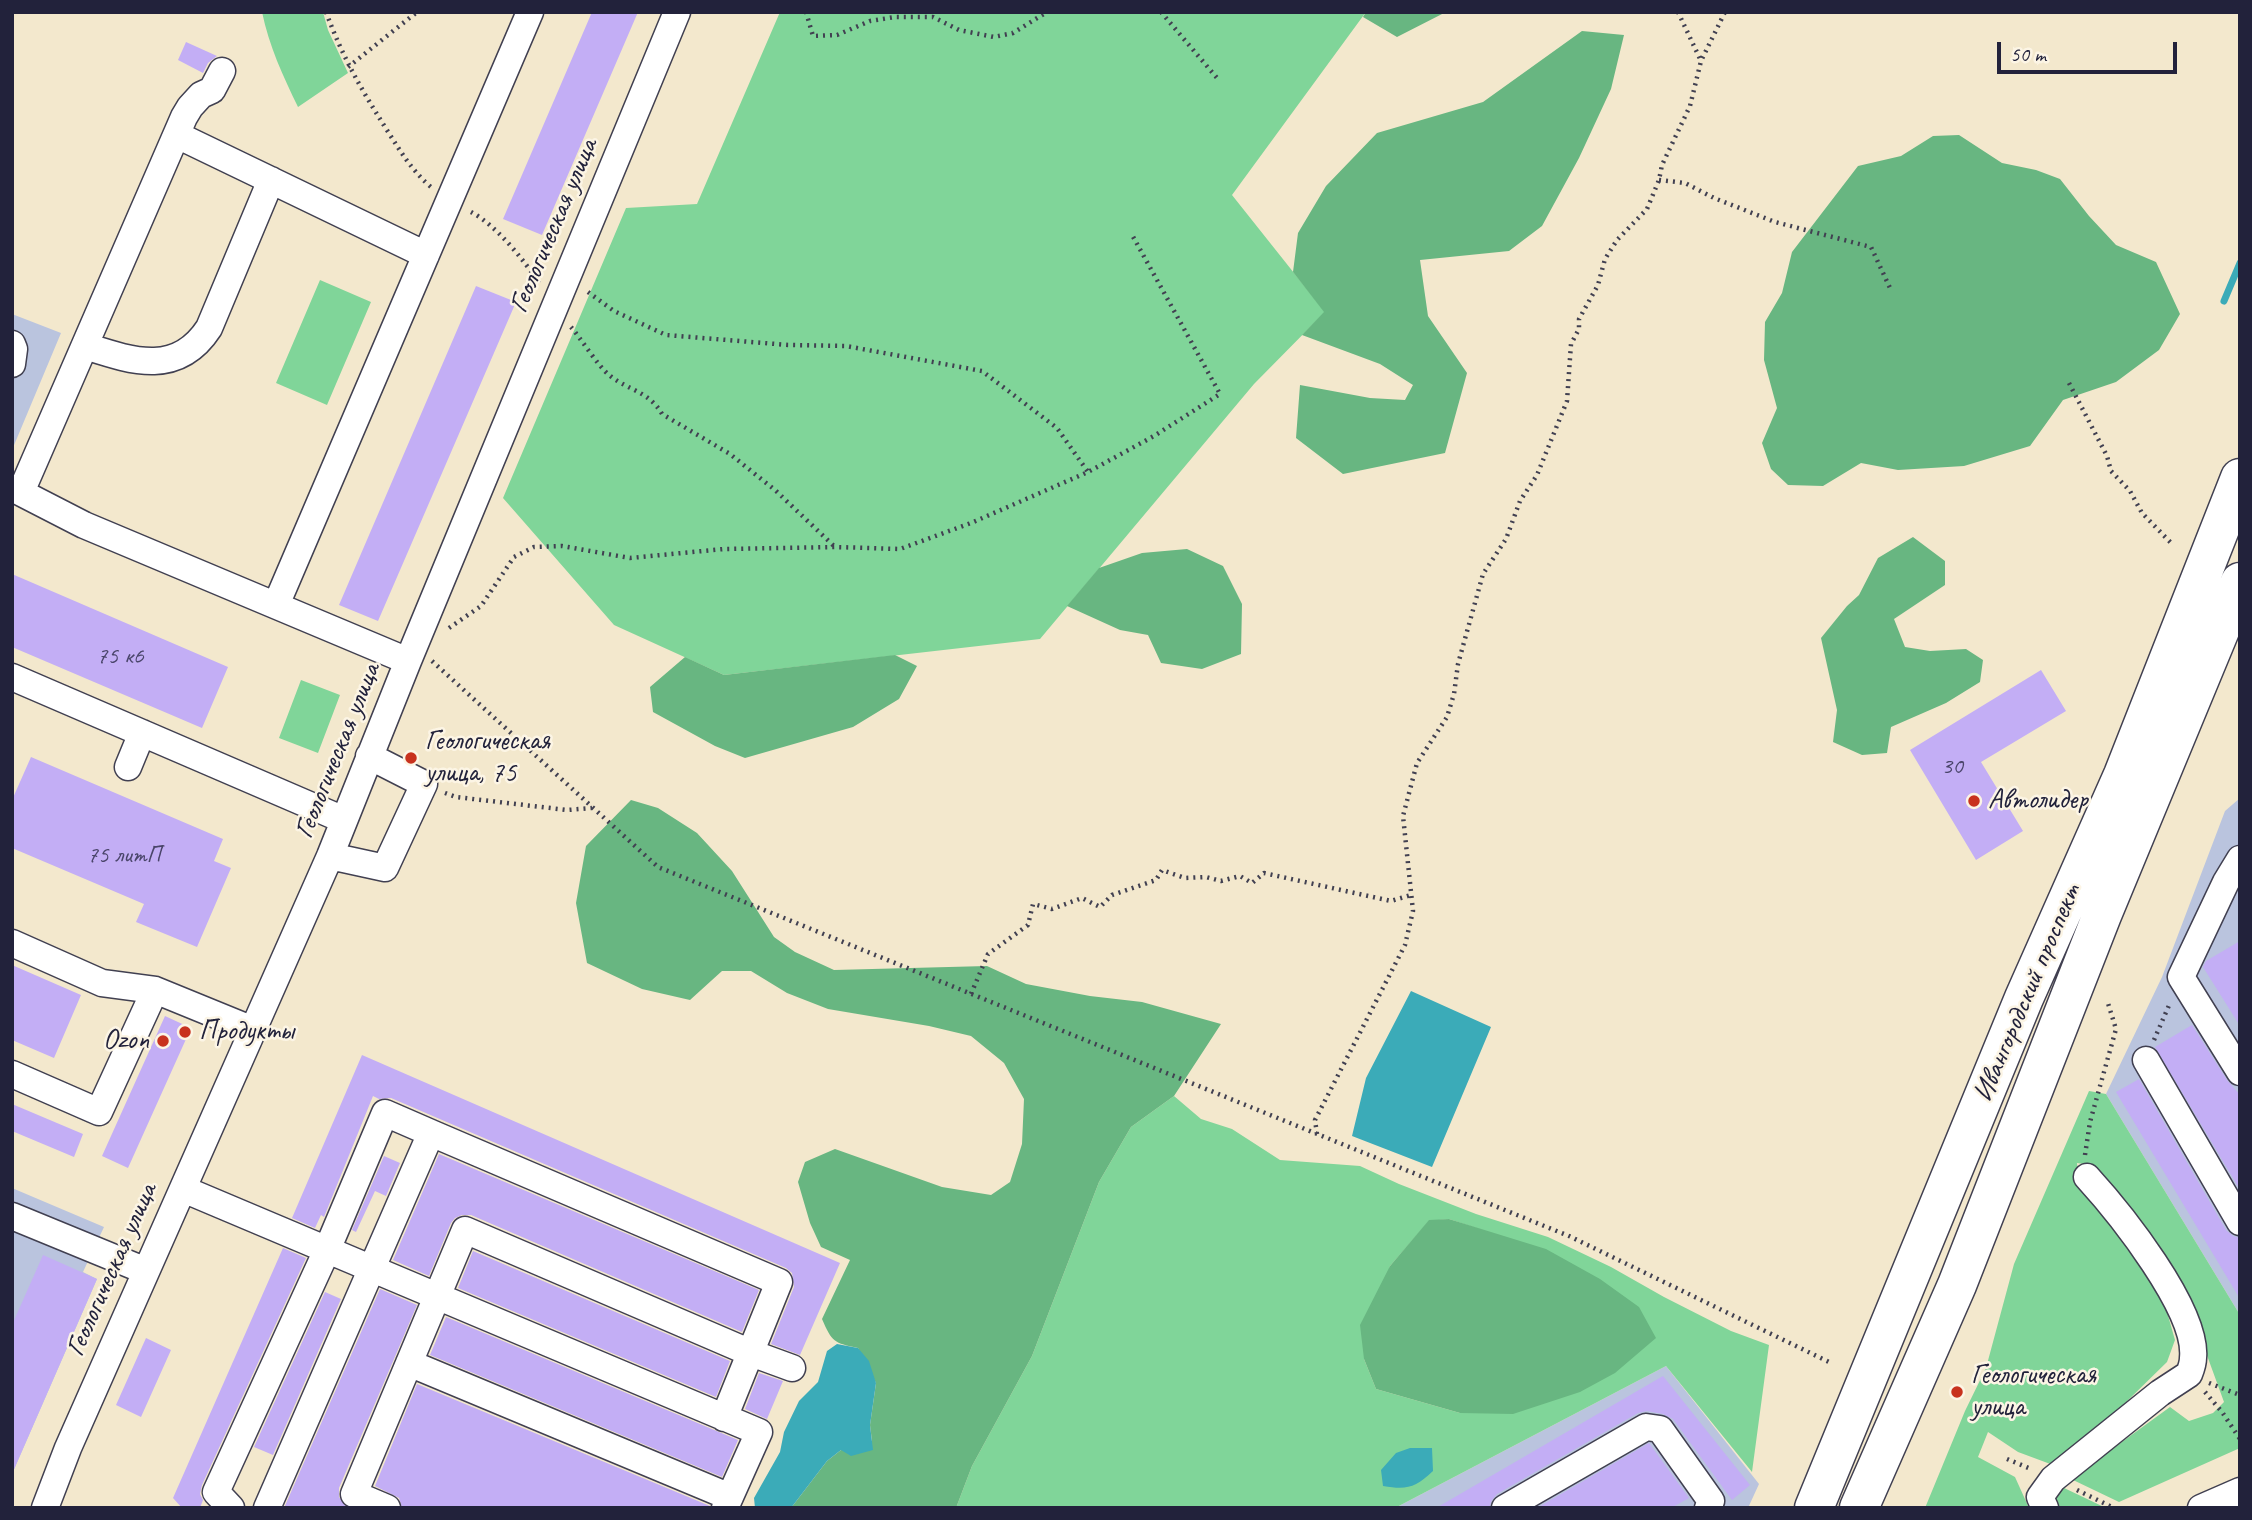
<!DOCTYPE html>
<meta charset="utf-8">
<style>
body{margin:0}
#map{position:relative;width:2252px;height:1520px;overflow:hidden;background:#f3e8cd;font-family:Caveat,sans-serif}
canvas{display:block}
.frame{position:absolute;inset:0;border:14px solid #22223b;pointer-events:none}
.scale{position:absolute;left:1997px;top:42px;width:180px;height:32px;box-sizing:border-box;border:4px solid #22223b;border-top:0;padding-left:9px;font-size:21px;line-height:24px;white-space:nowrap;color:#22223b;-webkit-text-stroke:5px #fcf5e5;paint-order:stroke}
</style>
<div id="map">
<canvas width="2252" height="1520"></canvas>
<div class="frame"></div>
<div class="scale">50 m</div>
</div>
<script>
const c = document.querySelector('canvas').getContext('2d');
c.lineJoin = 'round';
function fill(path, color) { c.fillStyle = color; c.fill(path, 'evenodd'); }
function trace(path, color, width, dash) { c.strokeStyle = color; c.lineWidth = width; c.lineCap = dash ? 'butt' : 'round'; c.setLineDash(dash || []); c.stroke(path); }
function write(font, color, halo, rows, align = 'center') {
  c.font = font + ' Caveat,sans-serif'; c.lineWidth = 5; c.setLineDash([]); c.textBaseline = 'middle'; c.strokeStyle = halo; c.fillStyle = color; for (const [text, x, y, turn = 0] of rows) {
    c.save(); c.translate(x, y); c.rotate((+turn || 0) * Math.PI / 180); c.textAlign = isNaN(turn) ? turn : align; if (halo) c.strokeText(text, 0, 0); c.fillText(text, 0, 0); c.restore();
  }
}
const industrial = new Path2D(`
 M12,314L61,333L12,450Z
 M2240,798V1315L2106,1094L2162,977L2225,811Z
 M12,1188L104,1227L83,1272L97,1279L12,1474Z
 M1666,1366L1759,1484L1748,1508H1395Z`);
const green = new Path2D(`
 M262,12H323L328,30L348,73L298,107C283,76 269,46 262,12Z
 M780,12H1366L1232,195L1325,312L1254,384L1040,639L724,675L614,625L503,498L626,208L697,204Z
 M320,280L371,302L327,405L276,383Z
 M301,680L340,695L318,753L279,738Z
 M2089,1091L2106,1094L2240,1315V1448L2119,1502L2071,1479L2170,1407L2189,1421L2213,1413L2224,1402L2193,1317L2090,1165L2077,1163L2079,1179L2163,1298L2175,1340L2167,1362L2119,1409L2053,1465L2018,1452L1988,1432L1978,1457L2015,1477L2029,1508H1925L1965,1411L1986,1368L2014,1264Z
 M1174,1096L1201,1119L1232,1129L1280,1160L1360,1166L1399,1184L1476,1214L1548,1237L1611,1267L1664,1297L1731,1331L1769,1345L1752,1472L1666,1366L1395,1508H956L972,1466L1032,1356L1099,1182L1131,1127ZM1449,1219L1497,1235L1460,1413L1376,1389L1364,1359L1390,1266L1429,1221Z
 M2062,1487L2106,1508H2056C2053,1500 2055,1492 2062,1487Z`);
const forest = new Path2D(`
 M1366,12H1446L1397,37L1363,17Z
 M1582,31L1624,35L1611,89L1579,158L1542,226L1509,251L1420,260L1428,316L1467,373L1445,453L1343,474L1296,438L1300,385L1370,398L1405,400L1413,385L1380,364L1302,335L1324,312L1293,272L1298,233L1326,186L1377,133L1483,102Z
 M1959,135L2002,163L2036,170L2060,179L2089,216L2116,245L2156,262L2180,314L2159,350L2116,382L2063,400L2030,446L1964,466L1898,470L1861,463L1823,486L1788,485L1771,469L1762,443L1777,408L1764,360L1765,322L1782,293L1792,252L1858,166L1901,156L1933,136Z
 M1913,537L1945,561V585L1894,619L1905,647L1930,651L1966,649L1983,660L1980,682L1946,703L1891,727L1887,753L1862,755L1833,742L1837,710L1821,638L1847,606L1859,595L1878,558Z
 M1187,549L1223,566L1242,604L1241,654L1202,669L1161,663L1148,635L1120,630L1067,606L1099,568L1142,553Z
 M895,655L917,666L899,699L853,727L745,758L715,746L653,712L650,687L685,657L724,675Z
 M631,800L658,808L697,833L732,871L774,937L795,952L834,970L987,966L1026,984L1090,996L1142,1002L1221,1024L1174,1096L1131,1127L1099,1182L1032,1356L972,1466L956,1508H791L827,1461L841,1450L872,1441L870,1425L876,1383L858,1348C834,1343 832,1342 822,1319L850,1260L821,1247L810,1223L798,1182L805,1162L835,1149L942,1187L991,1195L1010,1182L1022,1144L1024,1099L1004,1063L971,1036L929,1026L828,1009L787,993L751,971H722L690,1000L642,989L587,963L576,903L586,846Z
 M1449,1219L1546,1249L1600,1279L1639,1307L1656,1338L1615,1373L1580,1392L1513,1414L1460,1413L1376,1389L1364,1359L1360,1325L1390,1266L1429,1220Z`);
const water = new Path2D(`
 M1411,991L1491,1027L1432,1167L1352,1136L1366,1078Z
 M837,1344L858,1348L869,1361L876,1383L870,1425L873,1450L851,1456L841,1450L827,1461L791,1508H755L754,1498L780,1452L784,1432L799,1401L818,1382L827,1351Z
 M1410,1448H1432L1433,1471C1415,1488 1407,1490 1383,1486L1381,1470L1396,1453Z`);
const stream = new Path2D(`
 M2224,301L2240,263`);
const building = new Path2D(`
 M592,12H638L542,235L503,219Z
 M186,42L217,56L208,63L203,73L178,60Z
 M476,286L516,302L378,621L339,605Z
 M12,574L228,667L202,728L12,647Z
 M2041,670L2066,711L1981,762L2023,831L1976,860L1910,750Z
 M31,757L223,839L214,861L231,868L197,947L136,922L144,904L12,848V800Z
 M2240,941V1026L2203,967L2206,961Z
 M12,965L81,995L54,1058L12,1040Z
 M165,1016L191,1028L128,1168L102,1156Z
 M2192,1025L2227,1080L2240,1095V1190L2155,1047Z
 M362,1055L840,1263L800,1355L771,1344L794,1287L792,1273L786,1268L391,1098L379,1099L373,1096L324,1217L321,1215L315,1228L292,1218Z
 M2139,1079L2226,1230L2233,1236L2240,1238V1299L2116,1092Z
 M12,1104L83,1134L74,1157L12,1131Z
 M439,1154L759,1290L742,1332L471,1215H462L455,1218L451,1223L429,1276L393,1260Z
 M384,1156L400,1163L386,1196L375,1191L356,1232L352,1230Z
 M283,1248L306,1258L202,1485L200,1494L203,1500L200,1508H182L173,1498Z
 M473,1251L730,1361L716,1397L458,1288Z
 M43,1255L97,1279L12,1474V1325Z
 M380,1289L417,1305L339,1488V1497L347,1508H284Z
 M325,1292L341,1299L273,1455L254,1447Z
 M446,1317L738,1440L722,1477L430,1355Z
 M146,1338L171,1350L141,1417L116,1405Z
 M759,1373L783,1381L767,1419L745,1409Z
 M1663,1376L1750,1485L1732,1500L1673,1419L1663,1414L1647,1411L1638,1413L1497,1494L1492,1500L1489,1508H1436Z
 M417,1384L710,1506V1508H402L399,1498L375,1486Z
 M1649,1443L1689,1498L1671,1508H1537Z`);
const path = new Path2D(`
 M326,12C343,58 360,87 385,127C399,149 411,170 431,187
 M806,12L813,36L837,35L870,21L895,17H933L959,30L994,37L1013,33L1047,12
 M1161,12L1217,78
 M1678,12L1701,61
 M348,67L417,12
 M1659,180L1685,183L1714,198L1775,222L1871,247L1890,288
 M471,212C496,225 524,260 539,283
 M588,292L614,311L666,335L788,345L846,346L982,371L1057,428L1088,472
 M571,327C582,340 598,366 609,375C627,390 649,391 662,414L730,454L775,490L835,547
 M2069,383L2107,456L2111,471L2130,491L2142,513L2173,545
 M449,628L481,606L514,557L534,547L562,546L630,558L724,549L835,547L900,549L971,523L1088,472L1154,436L1220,394L1131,233
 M432,661L658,867L1569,1236L1829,1362
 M445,793L456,797L567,810L592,808
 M971,994L988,954L1028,925L1033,904L1052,909L1082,898L1100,907L1112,895L1156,880L1162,870L1185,878L1206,877L1221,881L1240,876L1252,883L1264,873L1391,901L1411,895
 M2154,1040L2170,1003
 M1317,1134L1315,1120L1405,945L1413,911L1403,816L1417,763L1447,717L1454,694L1458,664L1483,574L1506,539L1520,501L1537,475L1567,401L1571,344L1579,329V319L1598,285L1605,259L1617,240L1647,209L1659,180L1662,165L1690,106L1701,61L1725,12
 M2085,1155L2090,1122L2116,1029L2107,1000
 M2209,1383L2240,1395
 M2205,1392L2222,1412L2240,1439
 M2007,1459L2031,1469
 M2077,1490L2114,1508`);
const minor = new Path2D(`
 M177,135L426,255
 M12,344L14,349L12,364
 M85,346C132,361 177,377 209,328L271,180
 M12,488L84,525L408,661
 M21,492L184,117L190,107L201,95L212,90L222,71
 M276,605L530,12
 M12,677L344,820
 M128,767L142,733
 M330,856L385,868L424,784L369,756
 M2240,859L2226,882L2181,977L2240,1072
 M12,943L102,983L155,990L253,1030
 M2146,1060L2240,1222
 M12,1074L99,1112L155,990
 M183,1189L759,1432L725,1508
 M12,1216L146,1271
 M409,1363L730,1497
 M45,1508L68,1448L330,856L408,661L677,12
 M231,1508L216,1492L327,1250L385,1113L431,1133
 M267,1508L431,1133L779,1282L724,1418
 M387,1508L354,1494L465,1230L751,1353L792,1368
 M1505,1508L1646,1427L1660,1429L1711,1501L1708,1508
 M2045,1508L2040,1497L2053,1479L2160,1393L2189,1374C2191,1369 2193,1363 2193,1358C2198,1310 2119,1212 2087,1177
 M2201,1508L2240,1491`);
const highway = new Path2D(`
 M1814,1508L2024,998L2123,775L2240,478
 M1859,1508L1957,1285L2102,915L2240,582`);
const markers = [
 [411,758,7,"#c8321e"],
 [1974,801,7,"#c8321e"],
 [185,1032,7,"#c8321e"],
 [163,1041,7,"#c8321e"],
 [1957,1392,7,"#c8321e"]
];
const numberNames = [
 ["75 к6",120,657],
 ["30",1952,767],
 ["75 литП",124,856]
];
const streetNames = [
 ["Геологическая улица",554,226,-67],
 ["Геологическая улица",338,751,-68],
 ["Ивангородский проспект",2028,993,-67],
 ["Геологическая улица",112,1270,-66]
];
const poiNames = [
 ["Геологическая",425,742],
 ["улица, 75",425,774],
 ["Автолидер",1988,801],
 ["Продукты",199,1032],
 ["Ozon",149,1041,"right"],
 ["Геологическая",1971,1376],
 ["улица",1971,1408]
];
fill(industrial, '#bac4de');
fill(green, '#80d599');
fill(forest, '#68b681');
fill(water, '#3babb8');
trace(stream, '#3babb8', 7);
fill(building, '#c3aef5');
trace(minor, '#414051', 29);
trace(highway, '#414051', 41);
trace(path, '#414051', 4.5, [2, 5]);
trace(minor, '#fff', 26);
trace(highway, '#fff', 38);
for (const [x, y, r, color] of markers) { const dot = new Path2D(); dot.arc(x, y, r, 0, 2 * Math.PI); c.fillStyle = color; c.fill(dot); trace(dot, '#fcf5e5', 2.5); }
write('24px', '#4a456a', null, numberNames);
write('28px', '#22223b', '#fcf5e5', streetNames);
write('28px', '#22223b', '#fcf5e5', poiNames, 'left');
</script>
